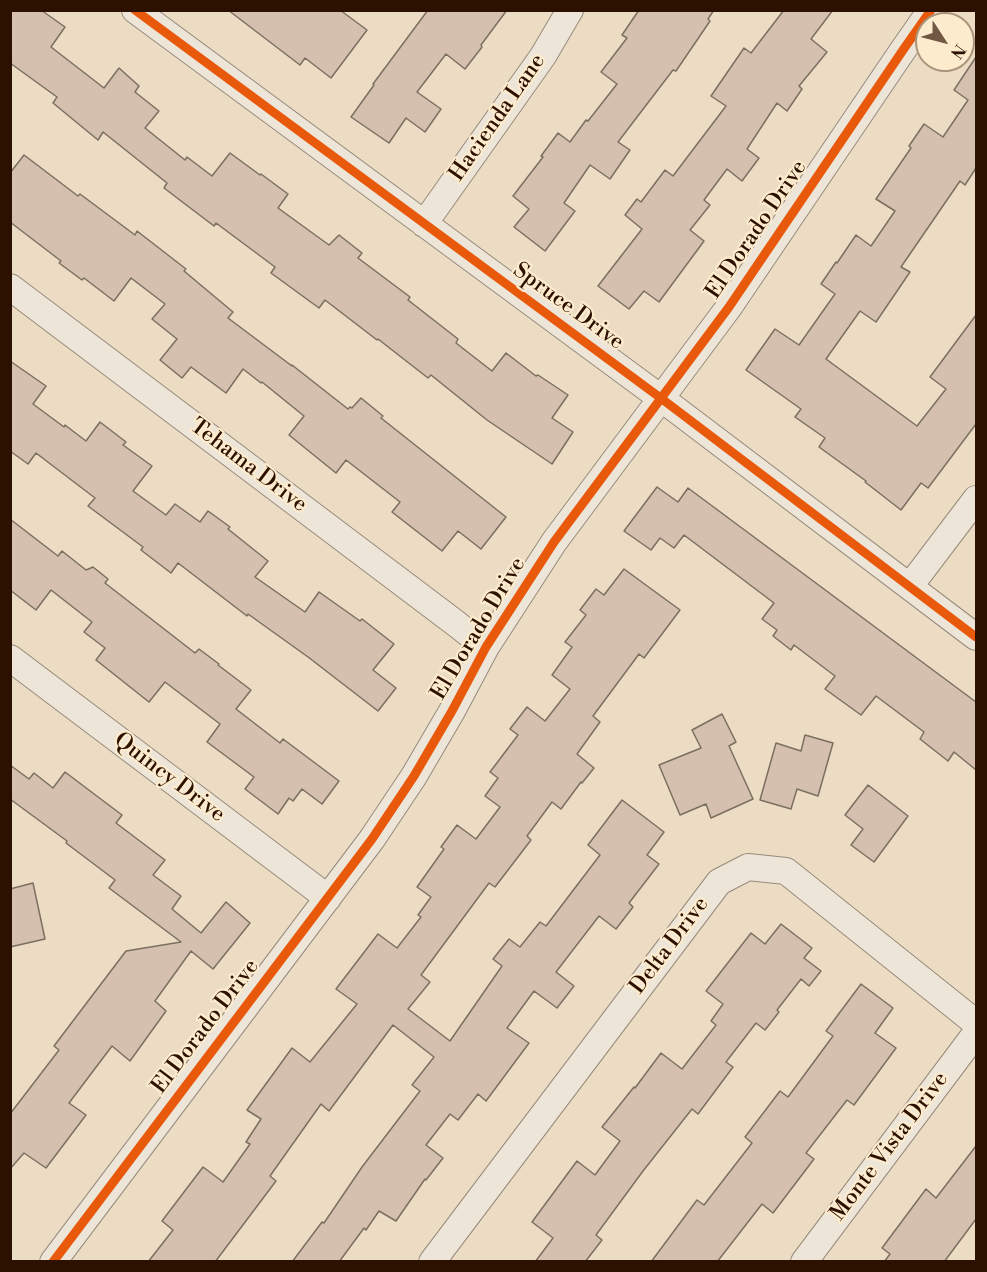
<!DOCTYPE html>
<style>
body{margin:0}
#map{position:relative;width:987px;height:1272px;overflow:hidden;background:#ecdcc4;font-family:"Libre Bodoni",serif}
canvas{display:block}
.frame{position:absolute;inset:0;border:12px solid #2d1100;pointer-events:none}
.north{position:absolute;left:915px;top:12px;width:60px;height:60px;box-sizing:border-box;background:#fdebce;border:2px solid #aa947c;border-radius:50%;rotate:126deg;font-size:16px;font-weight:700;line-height:24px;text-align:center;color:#2d1100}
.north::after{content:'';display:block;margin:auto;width:21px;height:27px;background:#705845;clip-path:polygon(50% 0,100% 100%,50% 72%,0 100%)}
</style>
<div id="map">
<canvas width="987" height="1272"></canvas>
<div class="frame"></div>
<div class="north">N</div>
</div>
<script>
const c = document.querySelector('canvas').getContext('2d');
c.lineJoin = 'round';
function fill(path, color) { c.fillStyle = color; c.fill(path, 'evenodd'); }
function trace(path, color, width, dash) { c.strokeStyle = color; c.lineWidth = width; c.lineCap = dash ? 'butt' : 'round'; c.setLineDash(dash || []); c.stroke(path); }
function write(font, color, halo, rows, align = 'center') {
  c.font = font + ' "Libre Bodoni",serif'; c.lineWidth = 4.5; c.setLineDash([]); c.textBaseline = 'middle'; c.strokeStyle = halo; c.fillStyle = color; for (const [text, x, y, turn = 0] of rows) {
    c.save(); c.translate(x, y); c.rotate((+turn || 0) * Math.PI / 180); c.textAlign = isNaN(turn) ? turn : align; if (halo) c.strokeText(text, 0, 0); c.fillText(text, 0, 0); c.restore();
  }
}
const building = new Path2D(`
 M10,10H41L65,27L51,47L104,88L119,68L139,86L135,92L159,111L145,128L185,160L187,157L212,176L230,153L260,175L261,174L288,194L278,208L329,245L339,235L362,253L358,258L410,297L408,300L458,339L456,343L492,371L506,353L536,376L538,375L568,395L552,418L573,432L552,464L487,420L431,375L428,378L378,339L377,340L325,300L319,308L271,273L275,267L216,223L214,226L164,188L167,183L103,132L98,140L53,103L57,97L10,63Z
 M228,10H340L367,30L331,78L305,58L300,65Z
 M428,10H507L481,45L482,47L465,69L446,54L417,92L441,109L425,132L406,118L389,143L351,117L374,85L373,84Z
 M639,10H714L708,19L710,21L676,71L673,70L618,142L630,150L610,179L590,165L564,203L575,211L545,251L514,227L529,209L513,196L543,157L541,156L558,133L570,142L586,120L588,121L617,84L601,72L627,38L622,35Z
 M784,10H833L811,39L827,52L799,86L802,89L787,111L777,103L747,149L759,158L742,181L727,169L704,200L710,205L690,230L704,241L659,302L644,291L629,309L598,286L642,229L625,215L637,199L641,202L665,170L673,176L726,106L711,96L744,48L751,53Z
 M976,57V168L965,185L960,181L901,267L910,272L876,322L860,311L826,359L917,426L946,389L930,377L976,315V424L928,488L921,483L901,510L865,482L866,481L819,447L825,438L795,417L801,409L746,370L775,329L799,345L835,294L821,284L836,262L837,263L856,235L871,246L895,211L876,199L911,148L909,146L924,124L943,137L968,100L954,90Z
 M24,155L78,196L80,194L135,235L137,231L186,269L184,271L233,312L228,318L292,366V365L348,409L350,407L352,408L361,398L383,416L381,418L506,517L481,549L458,531L442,551L392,512L400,502L346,460L336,473L289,435L304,416L262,382L261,383L243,369L226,393L191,367L182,378L160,360L177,339L152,319L165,304L131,278L114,301L84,278L82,280L59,263L61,261L10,222V173Z
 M10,361L46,386L33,404L64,427L65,425L86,441L100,422L126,442L123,445L152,466L133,491L166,515L175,504L200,522L208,511L230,527L228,529L268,561L255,577L305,612L319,592L360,621L362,619L394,644L373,670L396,688L378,711L308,657L248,614L247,616L178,563L171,573L141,550L143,547L88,506L95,498L36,453L28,464L10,451Z
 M657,487L678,502L688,488L976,702V770L954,752L948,761L920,739L924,732L876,696L861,715L825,689L835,676L794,645L791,650L773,636L777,630L762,619L774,603L684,535L674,548L660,538L651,550L624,531Z
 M10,519L58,556L62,551L86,570L93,567L108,579L105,583L195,653L199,649L219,664L218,665L251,690L236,709L280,743L283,739L339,781L322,804L302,789L293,801L289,798L278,814L245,789L254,777L207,742L220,724L165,682L149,702L96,660L105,648L84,632L92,622L51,590L36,610L10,590Z
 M624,569L680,610L644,658L639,654L593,716L600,722L577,754L594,768L582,783L581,782L561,809L552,802L527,836L531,840L495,887L489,883L421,975L430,982L408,1009L450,1041L502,966L493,959L509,939L520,947L540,922L546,926L600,855L588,845L622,800L664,832L647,855L659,864L629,903L633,907L616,929L599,916L556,972L574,986L557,1008L534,991L507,1028L529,1043L486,1101L478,1094L458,1120L450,1114L426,1145L443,1158L426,1180L425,1179L396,1221L379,1211L366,1230L364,1228L339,1262H292L322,1222L324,1223L362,1167L420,1091L412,1085L434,1057L393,1025L329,1111L321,1104L270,1176L276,1181L215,1262H148L173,1230L162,1221L203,1167L223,1182L250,1144L246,1142L261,1119L247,1110L292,1048L310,1062L357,1004L336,989L378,934L397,948L421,917L418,915L431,897L417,887L444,849L441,847L457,825L476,839L500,807L485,796L498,778L490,772L518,735L510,729L527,707L545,721L570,689L552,675L572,647L565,642L586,615L580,610L596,589L604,595Z
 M722,714L736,742L729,746L753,799L711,818L706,804L680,815L659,765L701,748L692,730Z
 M805,735L833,743L818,796L797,789L791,809L760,800L776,743L801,751Z
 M10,765L29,779L34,773L53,788L65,772L122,815L116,823L165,860L153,875L181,896L172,909L201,933L226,902L250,923L213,969L191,951L155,1001L166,1011L130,1061L112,1046L69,1103L86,1115L46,1168L24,1153L10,1169V1114L59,1050L54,1046L126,951L181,942L109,888L115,880L66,843L67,841L10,799Z
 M868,785L908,816L874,862L851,845L863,829L845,815Z
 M33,883L45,939L10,947V889Z
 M781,924L812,948L804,958L821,971L809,986L801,979L777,1010L779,1012L765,1030L756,1023L726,1062L733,1067L698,1114L692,1109L643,1171L596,1235L602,1240L585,1262H535L553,1238L532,1222L577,1161L595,1175L620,1141L602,1127L634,1087L635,1088L661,1053L682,1069L716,1025L711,1021L723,1004L706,991L751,933L765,944Z
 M861,984L893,1008L875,1033L896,1048L854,1105L847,1100L806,1153L814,1159L773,1213L762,1204L717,1262H651L697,1200L704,1205L752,1143L745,1137L780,1091L788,1097L833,1036L826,1031Z
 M976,1146V1219L944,1262H884L890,1254L882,1248L926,1189L936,1198Z`);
const street = new Path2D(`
 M135,10L662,399L976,637
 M424,224L543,56L570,10
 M10,287L454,622L486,647
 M910,586L976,499
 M10,658L328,898
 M53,1262L372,839L414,776L452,711L486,647L554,542L729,307L903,50L931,10
 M432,1262L719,882L748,867L786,871L976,1023
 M804,1262L976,1033`);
const cycleway = new Path2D(`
 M135,10L662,399L976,637
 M53,1262L372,839L414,776L452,711L486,647L554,542L729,307L903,50L931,10`);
const streetNames = [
 ["Hacienda Lane",498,118,-55],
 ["El Dorado Drive",757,230,-56],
 ["Spruce Drive",568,307,36],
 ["Tehama Drive",248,466,37],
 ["El Dorado Drive",479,629,-59],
 ["Quincy Drive",169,778,37],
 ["Delta Drive",670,946,-53],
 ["El Dorado Drive",206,1027,-53],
 ["Monte Vista Drive",890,1147,-53]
];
fill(building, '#d5c0b0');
trace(building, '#7b6f60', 1.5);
trace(street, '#968a7a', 28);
trace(street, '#eee5d9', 26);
trace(cycleway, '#e8590c', 9);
write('22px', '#2d1100', '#fdebce', streetNames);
</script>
